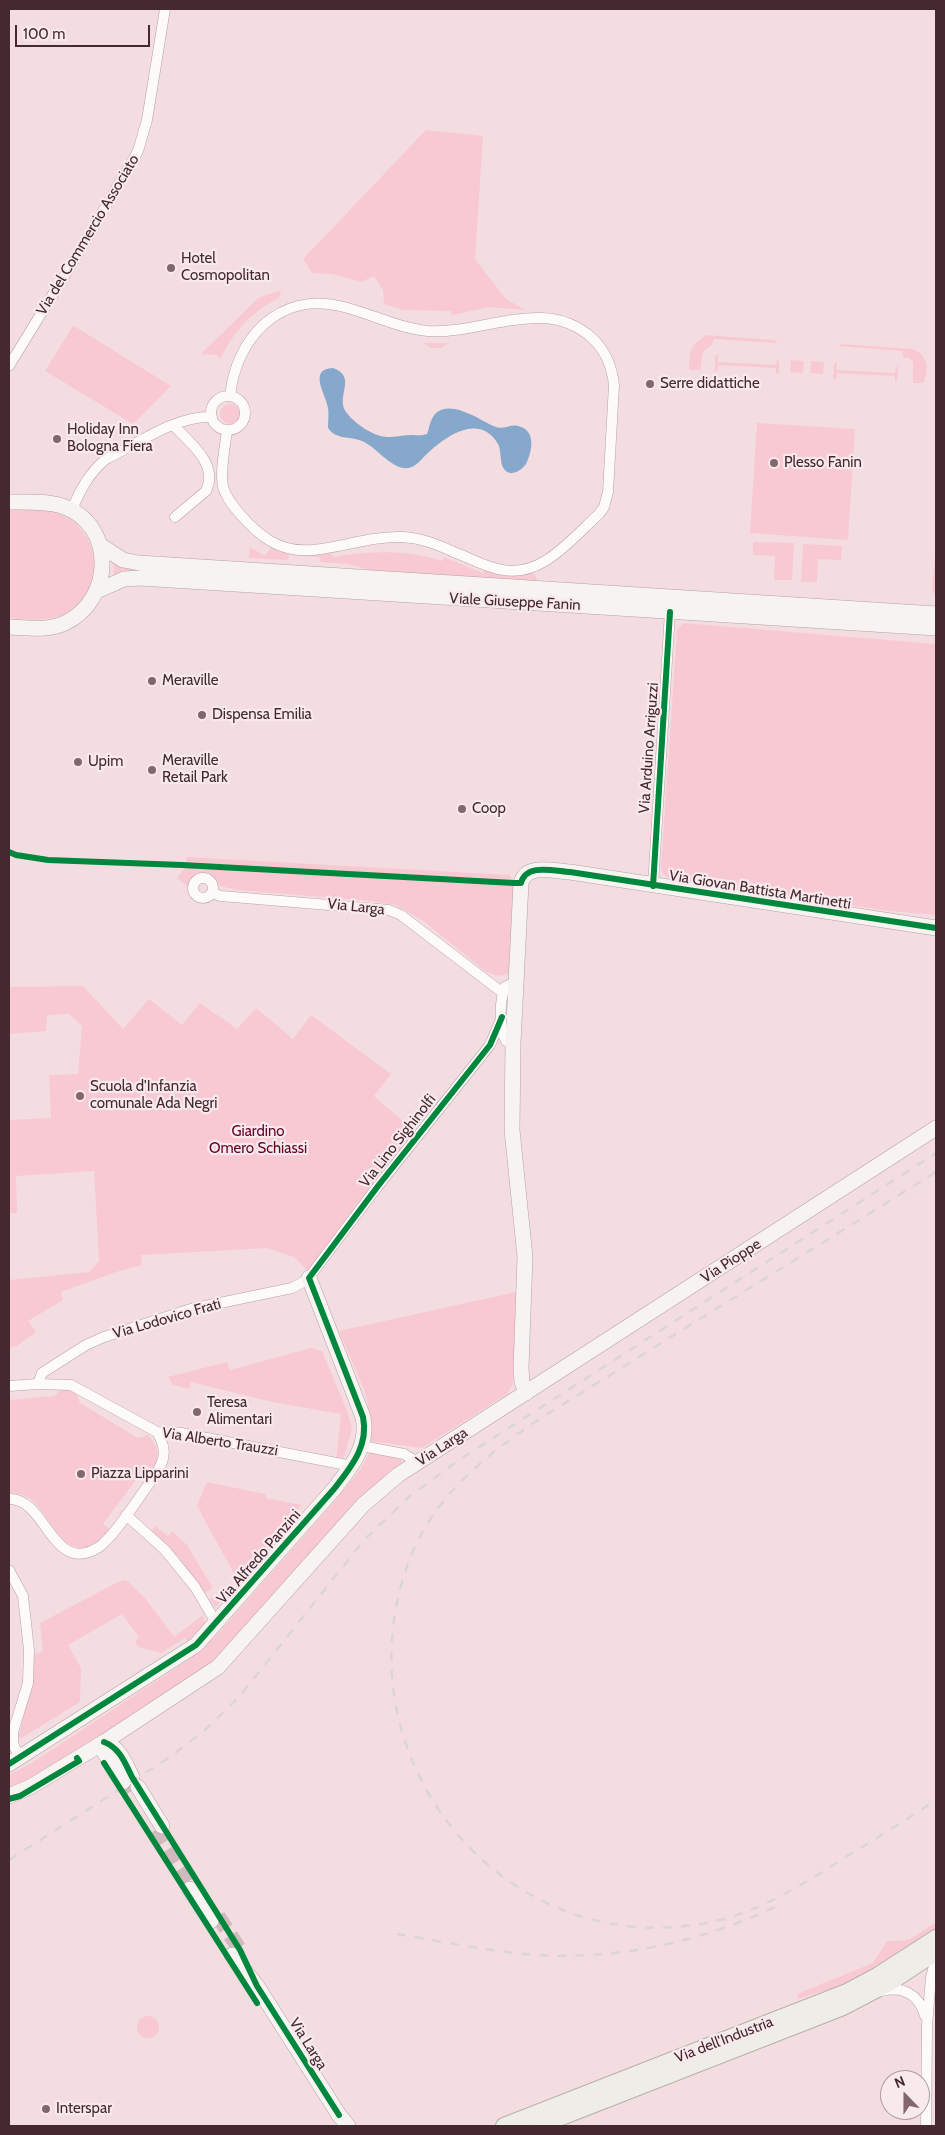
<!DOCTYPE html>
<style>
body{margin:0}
#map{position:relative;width:945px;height:2135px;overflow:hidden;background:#f4dde1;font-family:Cabin,sans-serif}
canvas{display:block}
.frame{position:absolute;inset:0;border:10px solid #44292f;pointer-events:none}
.north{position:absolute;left:880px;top:2070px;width:50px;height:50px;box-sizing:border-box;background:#f8e9ec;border:1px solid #b09ca0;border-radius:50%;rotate:338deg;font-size:14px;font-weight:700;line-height:20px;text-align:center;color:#44292f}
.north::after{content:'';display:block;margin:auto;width:18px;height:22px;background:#82686d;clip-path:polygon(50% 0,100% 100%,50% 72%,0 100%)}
.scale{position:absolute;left:15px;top:25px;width:135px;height:22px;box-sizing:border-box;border:2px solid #44292f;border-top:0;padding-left:6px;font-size:15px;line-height:18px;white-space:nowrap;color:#44292f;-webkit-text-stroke:4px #f8e9ec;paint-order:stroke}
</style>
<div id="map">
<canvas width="945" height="2135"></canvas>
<div class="frame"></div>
<div class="north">N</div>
<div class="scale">100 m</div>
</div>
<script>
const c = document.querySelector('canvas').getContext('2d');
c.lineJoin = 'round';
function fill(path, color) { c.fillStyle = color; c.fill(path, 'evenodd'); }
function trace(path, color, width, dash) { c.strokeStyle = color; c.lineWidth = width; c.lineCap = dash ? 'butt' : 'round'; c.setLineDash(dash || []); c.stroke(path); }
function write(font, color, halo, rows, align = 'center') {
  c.font = font + ' Cabin,sans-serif'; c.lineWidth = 4.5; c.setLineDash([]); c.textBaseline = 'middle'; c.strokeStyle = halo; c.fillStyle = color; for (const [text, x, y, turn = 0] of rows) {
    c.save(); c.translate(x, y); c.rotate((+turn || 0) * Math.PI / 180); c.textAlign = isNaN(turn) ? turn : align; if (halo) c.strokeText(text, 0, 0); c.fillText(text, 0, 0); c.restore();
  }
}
const green = new Path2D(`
 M426,130L483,136L475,259L506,299L525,310L489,307L452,315L451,311L403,310L384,304L383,290L374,276L361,282L332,274L312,273L303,259Z
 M281,290L279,298C251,312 233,332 220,360L217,355L201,354L258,298Z
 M73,326H74L171,386L133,424L45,371Z
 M706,335L774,340L778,343L714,339L712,345L703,351L700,370H689C690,351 689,346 706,335Z
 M423,343H449C440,350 432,350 423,343Z
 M842,344L912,349C927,354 930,369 923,383H913V362L909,358L903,357V351L838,346Z
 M718,354V362L776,365L777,359L779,361V373L776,374V368L718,365L717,372L715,370V356Z
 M791,360L804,361L803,373L790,372Z
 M811,361L824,362L823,374L810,373Z
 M837,362V370L895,373L896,366L898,368L897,381L895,382V376L837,373L836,380L833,378L834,364Z
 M220 414a10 10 0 1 1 20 0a10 10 0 1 1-20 0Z
 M757,423L855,429L848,540L750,533Z
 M9,509C22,509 38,508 51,511C99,524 111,584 69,612C55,622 25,620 9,618Z
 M753,542L794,543L792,580H774L775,556L753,555Z
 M803,544L842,546L841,560L818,559L817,582H801Z
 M936,545V598L932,591Z
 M250,547L265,556L271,547C292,555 309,557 331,553L333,557C369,551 406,549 442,561L444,557L483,573L486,569C503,575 515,576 533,572L537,579L536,581L379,572L348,564L320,562V557L289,555L288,560L249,558Z
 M114,561L200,573L113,578Z
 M683,623L936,644V915L889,911L669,878L663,874L661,867L677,630Z
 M187,857L510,875L515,884L510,972C500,978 495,976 485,971L422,920L395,905L371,901L237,890L220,886L210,874C198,872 191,875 188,887L177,878L186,867Z
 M83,986L123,1029L149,999L182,1025L200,1003L237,1029L256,1008L293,1039L311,1015L391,1074L374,1096L421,1137L309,1272L294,1257L267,1248L141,1255L142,1265L116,1272L61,1292L63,1300L28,1321L36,1332L17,1346L9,1347V1280L89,1272L99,1261L94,1171L16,1176L17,1213H9V1120L51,1118L49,1075L78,1074L82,1026L69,1014L47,1015L46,1031L9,1034V987Z
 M516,1292L513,1384L507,1394L422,1448L370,1441L371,1418L365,1392L339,1331Z
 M311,1348L322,1351L348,1413L352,1429L344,1457L336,1458L341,1414L272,1402L191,1382L189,1389L173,1385L168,1377L227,1362L230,1370Z
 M62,1388L76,1393L80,1403L138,1438L148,1435C158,1445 161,1457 152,1469L147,1465L103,1524L110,1529C70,1574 58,1527 34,1502C27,1495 18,1493 9,1493V1400L55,1396Z
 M369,1453L401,1457L402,1463L391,1472L220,1655L194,1677L110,1732L9,1790V1775L33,1762L190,1659L216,1636L335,1501L360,1470Z
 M207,1482L265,1494L266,1498L302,1505L238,1581L197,1506Z
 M155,1526L168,1536L172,1531L187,1545L213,1588L203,1594L178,1556L152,1531Z
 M126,1580L145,1598L174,1637L203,1615L205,1624L188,1641L185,1638L161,1653L139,1647L135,1642L139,1637L122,1614L68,1645L81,1668L80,1702L20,1739L19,1736L31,1683V1654H36L43,1651L40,1623L118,1582Z
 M234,1586V1587L215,1608L209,1599Z
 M936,1922V1930L893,1960L828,1993L823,1991L798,1999L797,1997L799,1993L873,1963L887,1941H902L912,1938Z
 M137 2027a11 11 0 1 1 22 0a11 11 0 1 1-22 0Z`);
const water = new Path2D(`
 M333,368C358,377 335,396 346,412C354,423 374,437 388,437C396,437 404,435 412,435C418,435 421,436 427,434C430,426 430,419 436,413C452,399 481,421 496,427C504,430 510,424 518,426C537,430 532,452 526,464C522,470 510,478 504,469C499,462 502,451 498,444C478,410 440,440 422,459C416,465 412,469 403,468C388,465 376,447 362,441C350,436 336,440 328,428C328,421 329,414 328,408C327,396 307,369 333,368Z`);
const secondaryTunnel = new Path2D(`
 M123,1782L130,1792
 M154,1831L190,1889
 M218,1916L240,1950`);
const street = new Path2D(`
 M9,366L82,247L138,151L147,120L165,9
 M211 413a17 17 0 1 1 34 0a17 17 0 1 1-34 0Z
 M173,425C190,443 219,464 206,491L175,517
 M227,430C225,448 220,469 223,487C226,497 232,505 239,513C259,536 279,553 313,550C343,547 372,536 402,537C423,538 438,545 456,553C470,558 484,566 498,569C541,580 571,539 599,514L604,507L608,492L614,385C612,366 606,351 592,338C545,295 482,335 428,331C397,328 370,313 340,306C279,292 236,338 230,396
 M72,510C80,490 89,473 106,459C137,444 177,415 212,417
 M193 888a10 10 0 1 1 20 0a10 10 0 1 1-20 0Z
 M653,886L670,612
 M212,893L221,896L389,910L401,915L503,993
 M513,1043L506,1041C499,1028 499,1002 505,987L515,982
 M38,1384L42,1373L86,1345L104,1337L191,1309L292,1288L307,1280L378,1186L490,1045L502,1017
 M9,1386L38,1384L71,1385L157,1432L181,1433L352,1466
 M362,1446L404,1454L417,1462
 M9,1499C47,1498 52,1577 99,1547C114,1537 139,1497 151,1481C164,1463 169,1452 157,1432
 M126,1515L165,1550L195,1587L217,1624
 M9,1570L23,1596L29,1650L28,1683L13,1732V1744L20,1758
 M881,1991C903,1986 919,1994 925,2016
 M926,2126L927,2026L931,1977L936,1959`);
const secondary = new Path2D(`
 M9,502C25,502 46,501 62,506C116,524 114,600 65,623C48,631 28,628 9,627
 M100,545L123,560L139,563L936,614
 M97,591L124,579L140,578L936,628
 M526,1393L522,1382L521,1368L525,1257L512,1130L513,1043L521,883C526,863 554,871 570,872L936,928
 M104,1742C120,1748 125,1763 132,1777
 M104,1742V1752L123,1782
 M9,1764L196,1645L334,1489C351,1467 369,1446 363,1417L309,1278
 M138,1787L162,1826
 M9,1796L32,1786L104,1742L218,1667L363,1505L398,1475L936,1128
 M190,1889L211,1921
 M232,1955L257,1986L339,2115L348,2126`);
const primary = new Path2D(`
 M504,2126L847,1992L877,1976L936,1938
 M538,2126L843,2007L889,1983L936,1952`);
const rail = new Path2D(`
 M936,1172L541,1418C490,1452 440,1491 414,1549C327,1750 504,1972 720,1920C766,1908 805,1883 844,1858C875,1839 906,1820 936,1800
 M9,1860L170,1757L205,1730L239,1697L365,1539L409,1497L456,1462L936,1153
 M397,1934C439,1941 482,1950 524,1954C612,1962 700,1943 779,1905`);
const cycleway = new Path2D(`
 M9,852L16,855L48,860L182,865L514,883H521C526,863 554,871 570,872L936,928
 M653,886L670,612
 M104,1742C120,1748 125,1763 132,1777L240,1950L257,1986L339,2115
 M104,1763L257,2003
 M9,1764L196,1645L334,1489C351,1467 369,1446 363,1417L309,1278L378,1186L490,1045L502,1017
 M9,1799L20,1796L79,1761L77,1758`);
const markers = [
 [171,268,5,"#82686d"],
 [650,384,5,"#82686d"],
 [57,439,5,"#82686d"],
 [774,463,5,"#82686d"],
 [152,681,5,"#82686d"],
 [202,715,5,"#82686d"],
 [78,762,5,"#82686d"],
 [152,770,5,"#82686d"],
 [462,809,5,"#82686d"],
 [80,1096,5,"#82686d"],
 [197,1412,5,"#82686d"],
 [81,1474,5,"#82686d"],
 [46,2109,5,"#82686d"]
];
const streetNames = [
 ["Via del Commercio Associato",88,235,-59],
 ["Viale Giuseppe Fanin",515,602,3],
 ["Via Arduino Arriguzzi",649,748,-86],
 ["Via Giovan Battista Martinetti",760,890,9],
 ["Via Larga",356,907,6],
 ["Via Lino Sighinolfi",398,1141,-52],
 ["Via Pioppe",731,1261,-33],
 ["Via Lodovico Frati",167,1319,-16],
 ["Via Alberto Trauzzi",220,1442,9],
 ["Via Larga",442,1447,-33],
 ["Via Alfredo Panzini",259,1557,-49],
 ["Via dell'Industria",724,2040,-21],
 ["Via Larga",308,2044,58]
];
const poiNames = [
 ["Hotel",181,259],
 ["Cosmopolitan",181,276],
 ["Serre didattiche",660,384],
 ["Holiday Inn",67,430],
 ["Bologna Fiera",67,447],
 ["Plesso Fanin",784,463],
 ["Meraville",162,681],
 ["Dispensa Emilia",212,715],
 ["Meraville",162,761],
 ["Retail Park",162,778],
 ["Upim",88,762],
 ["Coop",472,809],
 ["Scuola d'Infanzia",90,1087],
 ["comunale Ada Negri",90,1104],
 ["Teresa",207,1403],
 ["Alimentari",207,1420],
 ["Piazza Lipparini",91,1474],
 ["Interspar",56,2109]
];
const parkNames = [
 ["Giardino",258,1132],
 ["Omero Schiassi",258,1149]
];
fill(green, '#f8c9d2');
fill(water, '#86a8cd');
trace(secondaryTunnel, '#d1b9bd', 15, [15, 8]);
trace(street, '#b6a0a4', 11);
trace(secondary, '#b6a0a4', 16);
trace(primary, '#b8b0a7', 18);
trace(street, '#fdfafa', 10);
trace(secondary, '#f6f3f1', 15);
trace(primary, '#eeede7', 16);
trace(rail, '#dcd5d6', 2.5, [9, 9]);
trace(cycleway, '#00873e', 6);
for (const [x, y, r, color] of markers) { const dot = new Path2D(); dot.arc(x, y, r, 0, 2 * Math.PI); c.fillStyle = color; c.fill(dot); trace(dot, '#f8e9ec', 2); }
write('15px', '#44292f', '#f8e9ec', streetNames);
write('15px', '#44292f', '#f8e9ec', poiNames, 'left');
write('15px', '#64022a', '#f8e9ec', parkNames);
</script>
